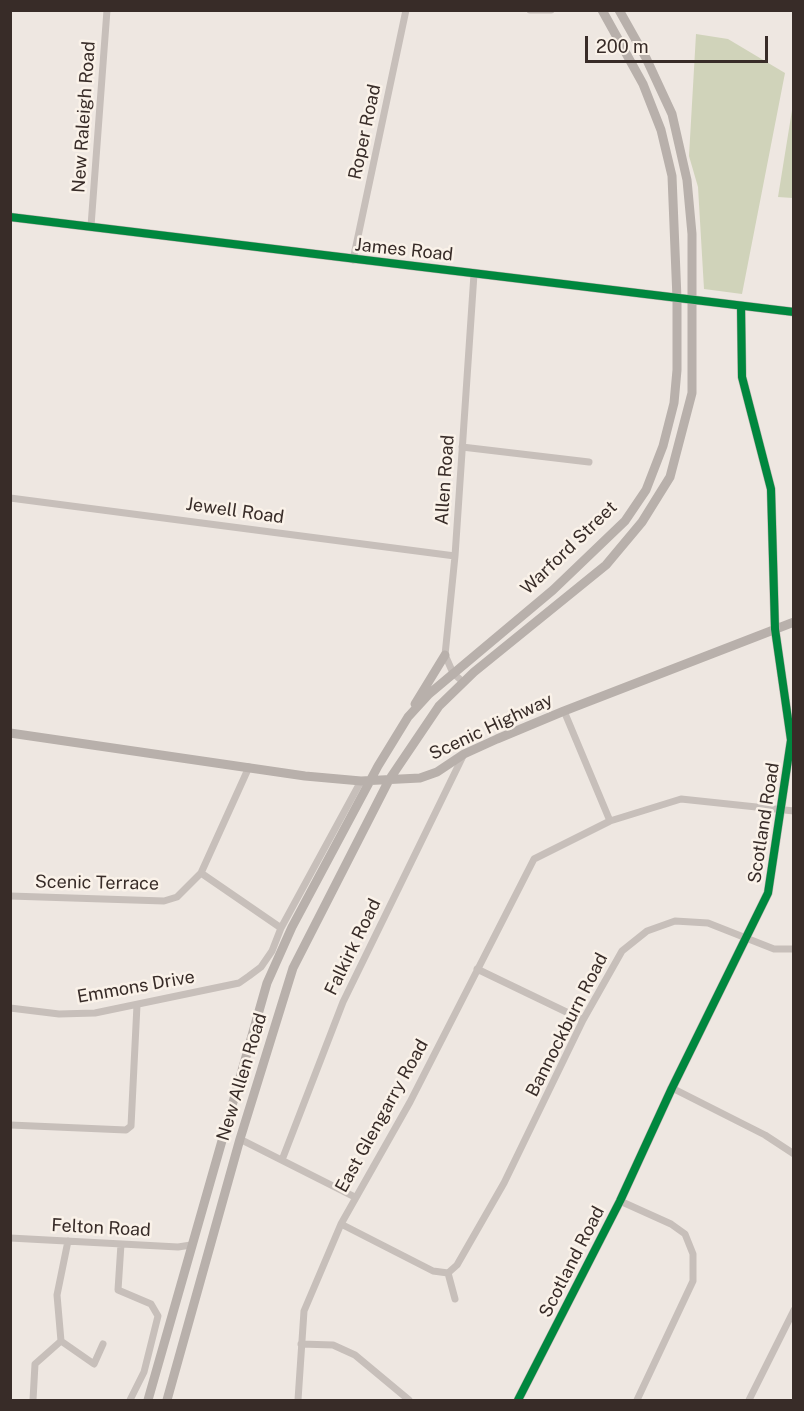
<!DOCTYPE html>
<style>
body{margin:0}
#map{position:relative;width:804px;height:1411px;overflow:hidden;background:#eee7e1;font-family:"Public Sans",sans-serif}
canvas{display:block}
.frame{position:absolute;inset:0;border:12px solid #382c28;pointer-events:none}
.scale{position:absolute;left:585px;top:36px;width:183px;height:27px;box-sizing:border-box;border:3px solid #382c28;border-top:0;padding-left:8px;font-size:18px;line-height:21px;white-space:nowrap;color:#382c28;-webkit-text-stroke:4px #faf2e9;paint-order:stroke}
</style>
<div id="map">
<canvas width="804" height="1411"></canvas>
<div class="frame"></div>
<div class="scale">200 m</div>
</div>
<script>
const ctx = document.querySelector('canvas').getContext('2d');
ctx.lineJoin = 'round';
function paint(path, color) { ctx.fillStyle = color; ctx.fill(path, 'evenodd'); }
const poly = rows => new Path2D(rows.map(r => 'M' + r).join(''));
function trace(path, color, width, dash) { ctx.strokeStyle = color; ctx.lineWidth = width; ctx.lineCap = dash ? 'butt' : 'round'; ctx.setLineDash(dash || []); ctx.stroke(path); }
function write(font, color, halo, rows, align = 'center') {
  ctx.font = font + ' "Public Sans",sans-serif'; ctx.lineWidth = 5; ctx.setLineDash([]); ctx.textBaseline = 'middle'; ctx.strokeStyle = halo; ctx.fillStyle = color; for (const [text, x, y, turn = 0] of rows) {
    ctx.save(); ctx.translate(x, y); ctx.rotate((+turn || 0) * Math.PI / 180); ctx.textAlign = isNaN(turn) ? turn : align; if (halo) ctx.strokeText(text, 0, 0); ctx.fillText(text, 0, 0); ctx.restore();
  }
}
paint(poly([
 [696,34,728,39,785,73,742,294,704,289,698,187,689,156],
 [793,104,793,198,778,197]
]), '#d0d3ba');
trace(poly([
 [530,10,551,10],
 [91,226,107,10],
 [353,260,406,10],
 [462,447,589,462],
 [10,498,455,556],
 [463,682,453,673,445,655,455,556,474,274],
 [564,711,610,821],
 [201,873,281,928],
 [10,896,164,901,177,897,201,873,249,767],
 [477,969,583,1020],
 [10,1008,59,1014,95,1013,239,983,249,976,261,967,272,951,281,928,361,781],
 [672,1088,765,1135,794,1154],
 [10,1125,126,1130,131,1126,137,1005],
 [240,1139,355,1197],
 [282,1160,343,1002,464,754],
 [620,1201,671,1224,685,1234,693,1254,693,1281,637,1400],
 [341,1224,433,1271,448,1273,455,1299],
 [10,1238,178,1247,191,1245],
 [121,1244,118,1290,151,1304,158,1316,144,1372,130,1400],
 [448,1273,457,1265,504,1183,583,1020,622,951,647,931,675,921,708,923,774,949,794,949],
 [61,1341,57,1295,68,1241],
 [61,1341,94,1364,103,1344],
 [301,1344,333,1345,355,1355,409,1400],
 [33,1400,35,1364,61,1341],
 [298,1400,304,1311,341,1224,410,1102,534,859,610,821,681,799,794,811],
 [749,1400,794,1310]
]), '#c7bfba', 7);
trace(poly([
 [10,217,794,312],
 [415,704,445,655],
 [10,733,305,776,361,781,420,778,437,772,464,754,497,739,564,711,794,622],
 [148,1400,267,983,292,927,378,766,408,717,429,694,553,590,625,521,646,490,663,446,674,403,677,370,677,299,672,176,661,130,643,84,602,10],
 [167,1400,240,1139,293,968,389,780,439,706,474,672,606,565,642,522,670,477,692,393,692,234,687,180,672,114,646,58,619,10],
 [518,1400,620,1201,672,1088,768,893,791,740,775,629,771,489,742,377,741,306]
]), '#b8b0ab', 9);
trace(poly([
 [10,217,794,312],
 [518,1400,620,1201,672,1088,768,893,791,740,775,629,771,489,742,377,741,306]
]), '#00873e', 8);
write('18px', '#382c28', '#faf2e9', [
 ["New Raleigh Road",84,117,-86],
 ["Roper Road",365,132,-78],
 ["James Road",404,250,6],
 ["Allen Road",445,480,-86],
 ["Jewell Road",235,511,8],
 ["Warford Street",569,548,-44],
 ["Scenic Highway",491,727,-25],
 ["Scotland Road",764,823,-81],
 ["Scenic Terrace",97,883,1],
 ["Falkirk Road",353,947,-64],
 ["Emmons Drive",136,987,-10],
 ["Bannockburn Road",567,1025,-63],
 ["New Allen Road",242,1077,-73],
 ["East Glengarry Road",382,1116,-61],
 ["Felton Road",101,1228,3],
 ["Scotland Road",572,1262,-63]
]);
</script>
